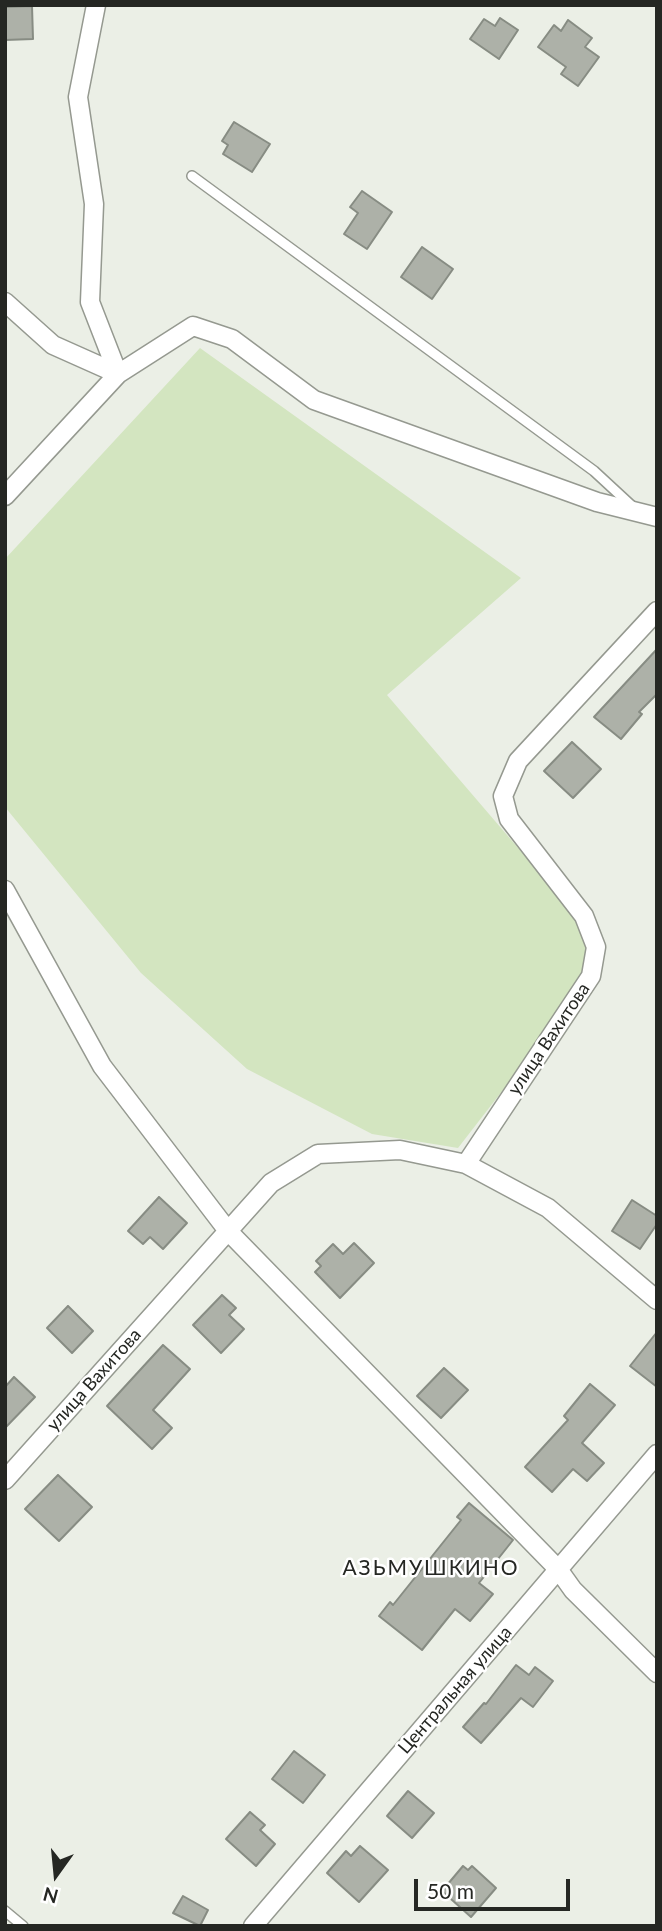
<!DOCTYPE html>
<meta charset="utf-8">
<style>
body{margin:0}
#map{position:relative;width:662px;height:1931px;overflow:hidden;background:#ebefe6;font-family:Lato,sans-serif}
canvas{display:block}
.frame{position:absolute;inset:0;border:7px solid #252723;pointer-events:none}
.north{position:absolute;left:21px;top:1840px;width:70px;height:70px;-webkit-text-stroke:5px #fff;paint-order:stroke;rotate:195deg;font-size:19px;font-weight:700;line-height:28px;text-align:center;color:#252723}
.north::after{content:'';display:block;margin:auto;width:24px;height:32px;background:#252723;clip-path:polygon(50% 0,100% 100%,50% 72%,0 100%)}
.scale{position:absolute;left:414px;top:1879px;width:156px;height:32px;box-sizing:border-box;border:4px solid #252723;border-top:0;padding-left:9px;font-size:21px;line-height:24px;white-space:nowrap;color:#252723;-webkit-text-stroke:5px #fff;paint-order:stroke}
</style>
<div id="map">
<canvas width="662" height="1931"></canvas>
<div class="frame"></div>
<div class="north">N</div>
<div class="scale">50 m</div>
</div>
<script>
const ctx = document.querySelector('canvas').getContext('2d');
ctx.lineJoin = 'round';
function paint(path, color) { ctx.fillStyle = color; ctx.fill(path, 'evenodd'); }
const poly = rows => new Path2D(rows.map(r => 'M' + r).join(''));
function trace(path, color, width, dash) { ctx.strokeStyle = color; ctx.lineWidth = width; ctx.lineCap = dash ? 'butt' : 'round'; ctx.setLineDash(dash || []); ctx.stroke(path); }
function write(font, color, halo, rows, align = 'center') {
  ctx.font = font + ' Lato,sans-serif'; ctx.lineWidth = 5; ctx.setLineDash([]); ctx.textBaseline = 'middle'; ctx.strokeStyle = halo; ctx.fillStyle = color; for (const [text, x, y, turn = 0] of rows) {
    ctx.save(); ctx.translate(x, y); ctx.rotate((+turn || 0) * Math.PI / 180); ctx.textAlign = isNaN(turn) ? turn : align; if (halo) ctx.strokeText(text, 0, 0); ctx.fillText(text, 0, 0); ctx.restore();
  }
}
paint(poly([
 [200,348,521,578,387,695,573,912,584,929,587,947,583,973,527,1059,458,1148,372,1134,247,1069,141,973,5,807,5,559]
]), '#d3e5c0');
const building = poly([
 [32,6,33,39,5,40,5,7,32,6],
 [500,18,518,30,499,59,470,39,484,19,495,26,500,18],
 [568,20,592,38,585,47,599,57,578,86,561,74,566,67,538,47,554,25,561,31,568,20],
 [234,122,270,144,252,172,223,154,228,145,222,141,234,122],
 [362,191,392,212,367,249,344,234,358,213,350,207,362,191],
 [422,247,453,269,432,299,401,277,422,247],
 [657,649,657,694,639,712,642,714,621,739,594,717,657,649],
 [572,742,601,769,573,798,544,771,572,742],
 [159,1197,187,1223,163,1249,150,1237,143,1244,128,1231,159,1197],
 [632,1200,657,1216,657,1224,640,1249,612,1231,632,1200],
 [354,1243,374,1263,340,1298,315,1272,321,1266,316,1261,333,1244,343,1254,354,1243],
 [222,1295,236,1308,229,1315,244,1329,221,1353,193,1325,222,1295],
 [68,1306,93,1331,72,1353,47,1328,68,1306],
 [657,1332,657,1387,630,1366,657,1332],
 [163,1345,190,1369,153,1410,172,1428,152,1449,107,1406,163,1345],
 [444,1368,468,1390,441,1418,417,1396,444,1368],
 [14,1377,35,1397,5,1428,5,1387,14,1377],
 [590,1384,615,1405,582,1443,604,1463,587,1481,573,1469,552,1492,525,1467,568,1420,564,1416,590,1384],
 [58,1475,92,1507,59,1541,25,1509,58,1475],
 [469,1503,513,1540,479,1583,493,1594,470,1621,455,1609,422,1650,379,1616,390,1602,393,1605,461,1520,457,1517,469,1503],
 [516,1665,529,1675,535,1667,553,1681,533,1707,521,1698,481,1743,463,1727,484,1703,486,1704,516,1665],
 [294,1751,325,1775,303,1803,272,1779,294,1751],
 [408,1791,434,1813,412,1838,387,1816,408,1791],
 [250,1812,265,1825,260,1830,275,1844,256,1866,226,1839,250,1812],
 [360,1846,388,1870,359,1902,327,1873,346,1851,351,1856,360,1846],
 [463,1866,468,1870,472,1866,496,1888,471,1917,442,1891,463,1866],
 [183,1896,208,1910,200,1926,173,1913,183,1896]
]);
paint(building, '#adb1a8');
trace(building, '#878c83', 2);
const service = poly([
 [192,176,594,471,634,508],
 [5,1911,23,1926]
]);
const minor = poly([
 [5,302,53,345,118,374,193,326,232,339,314,400,597,502,657,517],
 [5,496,118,374,90,302,94,204,78,97,96,5],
 [5,890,102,1066,228,1231,558,1569,573,1590,657,1673],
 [466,1164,591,976,596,947,584,916,509,819,503,796,518,761,657,611],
 [5,1480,271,1183,318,1154,400,1150,466,1164,548,1208,657,1300],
 [253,1926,657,1454]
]);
trace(service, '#959990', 12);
trace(minor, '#959990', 21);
trace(service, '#fff', 9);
trace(minor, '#fff', 18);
write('18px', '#252723', '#fff', [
 ["улица Вахитова",549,1039,-56],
 ["улица Вахитова",94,1380,-48],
 ["Центральная улица",455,1690,-49]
]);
ctx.letterSpacing = '2px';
write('21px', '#252723', '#fff', [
 ["АЗЬМУШКИНО",431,1568]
]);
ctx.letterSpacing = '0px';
</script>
